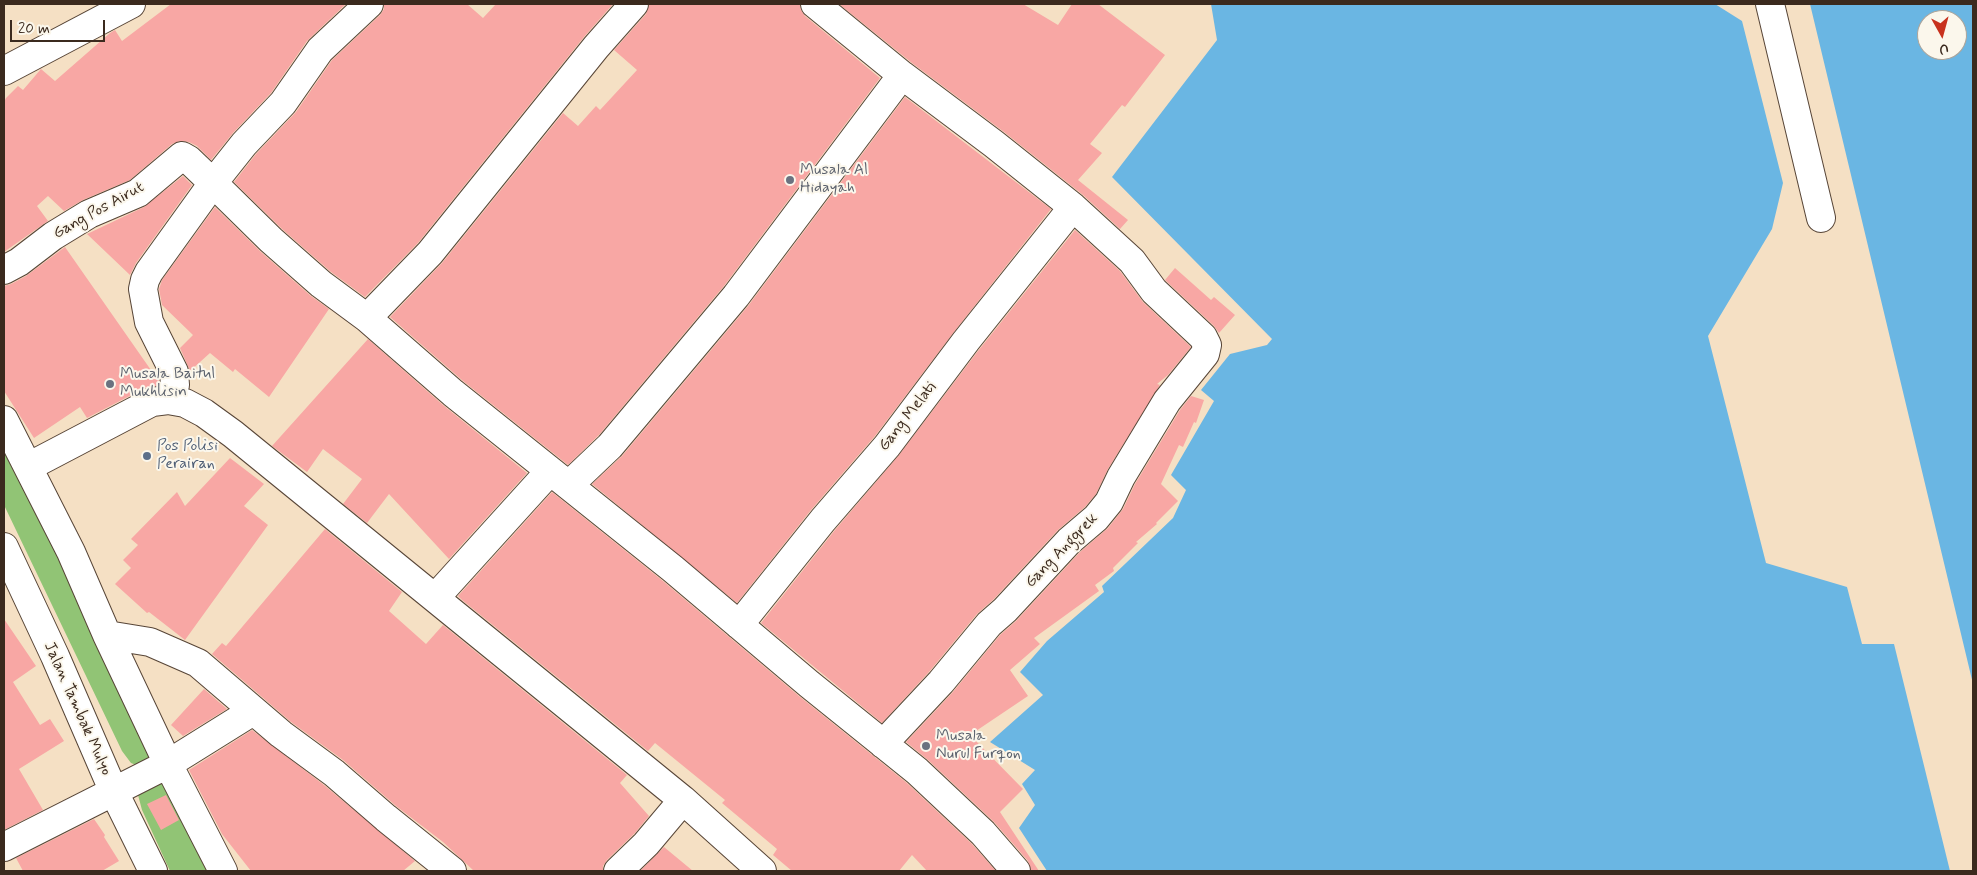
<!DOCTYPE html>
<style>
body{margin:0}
#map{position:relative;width:1977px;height:875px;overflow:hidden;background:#f5e0c4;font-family:Mynerve,sans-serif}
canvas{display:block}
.frame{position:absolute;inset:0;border:5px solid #3b2a1e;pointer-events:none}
.north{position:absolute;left:1917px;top:10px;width:50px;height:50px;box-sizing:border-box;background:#fbf7ec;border:1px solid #aea59a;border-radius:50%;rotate:173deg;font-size:14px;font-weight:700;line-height:20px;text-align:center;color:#3b2a1e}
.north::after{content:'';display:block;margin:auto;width:18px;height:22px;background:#c8321e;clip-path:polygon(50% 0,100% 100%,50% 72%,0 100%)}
.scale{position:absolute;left:10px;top:20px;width:95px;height:22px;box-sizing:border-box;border:2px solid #3b2a1e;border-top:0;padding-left:6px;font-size:15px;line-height:18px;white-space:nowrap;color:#3b2a1e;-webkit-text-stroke:4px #fbf7ec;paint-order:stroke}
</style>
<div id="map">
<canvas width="1977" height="875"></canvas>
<div class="frame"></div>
<div class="north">U</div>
<div class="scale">20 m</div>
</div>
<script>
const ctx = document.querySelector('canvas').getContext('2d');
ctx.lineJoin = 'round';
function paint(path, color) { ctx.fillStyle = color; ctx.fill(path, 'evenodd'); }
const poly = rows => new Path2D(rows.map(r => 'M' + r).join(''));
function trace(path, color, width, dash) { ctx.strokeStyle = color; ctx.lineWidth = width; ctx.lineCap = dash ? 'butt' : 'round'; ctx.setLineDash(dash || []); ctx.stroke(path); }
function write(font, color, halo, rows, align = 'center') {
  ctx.font = font + ' Mynerve,sans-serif'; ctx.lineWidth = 4; ctx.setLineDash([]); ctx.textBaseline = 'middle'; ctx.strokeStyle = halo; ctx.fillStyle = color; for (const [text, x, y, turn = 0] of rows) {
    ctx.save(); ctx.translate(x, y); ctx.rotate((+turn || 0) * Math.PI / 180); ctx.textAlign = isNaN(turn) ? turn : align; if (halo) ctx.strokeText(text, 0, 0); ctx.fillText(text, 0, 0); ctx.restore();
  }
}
paint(poly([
 [12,454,156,753,141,767,131,763,122,751,4,505,4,455],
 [161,774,215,871,170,871,142,810,138,795,146,782]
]), '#91c475');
paint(poly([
 [1211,4,1715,4,1742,21,1783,183,1772,229,1708,336,1766,563,1847,587,1862,644,1894,644,1950,871,1047,871,1019,828,1035,805,1022,784,1035,770,990,742,1043,695,1020,672,1047,641,1104,592,1102,586,1173,518,1186,490,1171,475,1214,401,1201,390,1230,354,1267,345,1272,339,1112,177,1217,40],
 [1810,4,1973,4,1973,684],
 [1927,20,1957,20,1957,50,1927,50]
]), '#6ab6e3');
paint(poly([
 [171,4,346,4,307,41,271,93,233,133,211,160,197,146,189,142,180,141,172,144,130,180,83,200,64,211,48,196,37,206,48,221,4,252,4,102,6,98,18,86,23,90,41,69,55,81,110,33,115,30,122,41],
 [384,4,467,4,483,18,496,4,613,4,584,37,418,243,365,297,331,272,282,229,234,182,256,154,296,112,332,60,380,15,384,9],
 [649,4,800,4,801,10,805,16,880,78,724,286,599,435,568,465,463,381,390,317,442,263,563,113,578,126,596,106,600,110,637,70,614,50,646,14],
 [839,4,1023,4,1058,25,1072,4,1098,4,1165,55,1125,107,1122,105,1090,144,1102,153,1078,180,1128,220,1120,229,1083,195,1004,132,912,63],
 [905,97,1051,209,954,332,875,436,811,510,737,603,592,484,622,456,748,306],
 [183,176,192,185,136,263,130,275,87,234,144,207],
 [215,207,261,252,311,296,329,309,269,397,235,369,233,372,210,353,190,371,180,348,193,335,162,305,159,289,162,280],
 [1075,230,1120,271,1143,302,1191,347,1168,375,1157,384,1160,385,1108,469,1096,494,1085,507,1058,530,994,599,977,614,929,672,882,723,761,623,835,530,899,455,978,351],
 [65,247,153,373,156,370,159,382,157,386,145,388,87,418,80,407,34,438,4,391,4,286,11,284,26,276],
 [1175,268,1211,300,1214,297,1235,315,1219,333,1214,326,1165,280],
 [368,339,443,405,527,473,449,559,389,494,367,523,343,504,362,479,323,449,307,472,272,446],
 [1191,396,1204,400,1196,423,1194,422,1183,447,1179,445,1161,484,1178,501,1156,523,1157,524,1136,542,1138,543,1113,568,1114,571,1095,585,1099,591,1034,638,1040,644,1010,670,1028,696,970,735,1023,789,1000,812,1039,871,1031,871,1028,861,994,822,928,760,906,742,952,693,1000,635,1016,621,1080,552,1108,528,1123,509,1135,484,1180,410],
 [230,458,264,484,244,506,268,525,185,640,149,612,147,613,115,584,131,568,123,560,138,545,131,539,177,492,185,506],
 [552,492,663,581,799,696,907,783,972,844,996,871,927,871,912,855,899,871,792,871,773,855,777,849,722,803,725,800,655,743,648,751,462,600,458,596],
 [325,529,402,592,389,611,426,644,443,625,627,775,620,783,649,816,635,833,607,860,603,866,603,871,474,871,443,842,396,806,343,760,291,722,212,654,222,643,226,646],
 [4,619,36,666,13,682,40,725,50,719,64,741,19,769,43,810,4,830],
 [204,689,227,709,183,736,171,725],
 [252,730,324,785,415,861,403,871,251,871,222,834,189,770],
 [166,795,179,820,161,830,147,804],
 [94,819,105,835,104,837,119,861,102,871,23,871,16,858],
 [664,847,693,871,640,871]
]), '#f8a7a4');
const minor = poly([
 [369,4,320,50,283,103,244,144,213,183,271,240,321,284,367,318,453,393,673,569,809,684,917,771,983,833,1016,871],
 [815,4,902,75,994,144,1073,207,1132,261,1154,291,1203,337,1207,345,1205,354,1167,401,1121,477,1109,502,1096,518,1069,541,1005,610,989,624,941,682,883,744],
 [1770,4,1821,218],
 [4,71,131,4],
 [4,270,19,262,53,236,89,214,138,193,182,156,189,160,213,183,149,272,145,280,143,289,149,322,174,372,175,385,168,400],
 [367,318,430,253,596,47,634,4],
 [4,420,71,552,107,635,168,764,223,871],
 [28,467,152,402,168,400,185,403,204,413,233,434,683,800,762,871],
 [569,485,610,446,736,296,902,75],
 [4,547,55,656,113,790,153,871],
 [435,598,550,471],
 [739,625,823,520,887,446,966,341,1073,207],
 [107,635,150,642,198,663,281,734,334,773,386,818,452,871],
 [4,847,168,764,253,711],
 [618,871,646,844,683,800]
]);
trace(minor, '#574537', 30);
trace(minor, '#fff', 28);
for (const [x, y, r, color] of [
 [790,180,5,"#6b7280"],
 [110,384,5,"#6b7280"],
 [147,456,5,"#5c6f8a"],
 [926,746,5,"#6b7280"]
]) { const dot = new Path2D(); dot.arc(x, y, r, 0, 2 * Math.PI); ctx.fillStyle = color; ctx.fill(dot); trace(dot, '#fbf7ec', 2); }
write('16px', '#5b616d', '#fbf7ec', [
 ["Musala Al",800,171],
 ["Hidayah",800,189],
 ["Musala Baitul",120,375],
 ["Mukhlisin",120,393],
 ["Musala",936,737],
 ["Nurul Furqon",936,755]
], 'left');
write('16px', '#3b2a1e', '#fbf7ec', [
 ["Gang Pos Airut",99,211,-29],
 ["Gang Melati",908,417,-52],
 ["Gang Anggrek",1062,551,-46],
 ["Jalan Tambak Mulyo",77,709,66]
]);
write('16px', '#4e5e75', '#fbf7ec', [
 ["Pos Polisi",157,447],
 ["Perairan",157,465]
], 'left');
</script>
